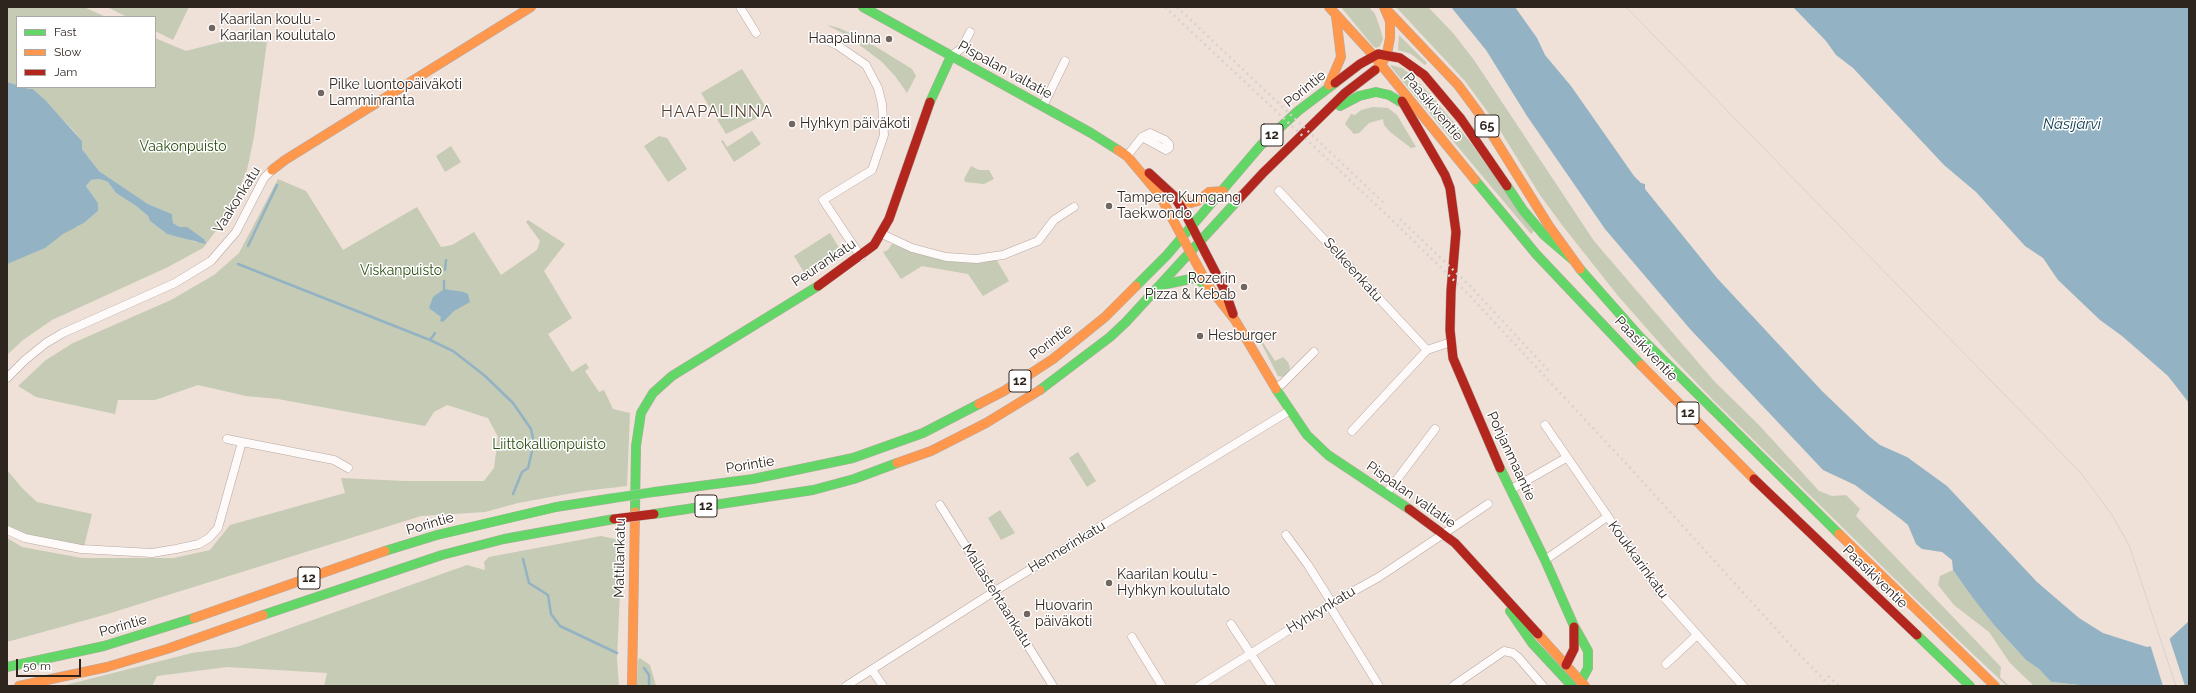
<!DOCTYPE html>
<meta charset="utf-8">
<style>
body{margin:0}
#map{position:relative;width:2196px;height:693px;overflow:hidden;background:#efe0d8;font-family:Raleway,sans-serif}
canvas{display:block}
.frame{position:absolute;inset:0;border:8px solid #2f251f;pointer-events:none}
.legend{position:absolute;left:16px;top:16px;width:140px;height:72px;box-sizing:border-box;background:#fff;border:1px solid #aca8a5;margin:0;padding:5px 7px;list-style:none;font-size:12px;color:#2f251f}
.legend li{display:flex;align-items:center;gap:8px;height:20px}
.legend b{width:20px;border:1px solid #aca8a5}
.scale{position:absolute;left:16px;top:659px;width:65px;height:18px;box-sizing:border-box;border:2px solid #2f251f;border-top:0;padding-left:5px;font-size:12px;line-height:14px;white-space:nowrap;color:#2f251f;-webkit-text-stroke:3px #fff;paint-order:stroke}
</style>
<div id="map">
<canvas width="2196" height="693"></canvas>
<div class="frame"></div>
<ul class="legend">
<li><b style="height:5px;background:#63d668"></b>Fast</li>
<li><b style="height:5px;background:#ff974d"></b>Slow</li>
<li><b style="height:5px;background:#b3261e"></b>Jam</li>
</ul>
<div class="scale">50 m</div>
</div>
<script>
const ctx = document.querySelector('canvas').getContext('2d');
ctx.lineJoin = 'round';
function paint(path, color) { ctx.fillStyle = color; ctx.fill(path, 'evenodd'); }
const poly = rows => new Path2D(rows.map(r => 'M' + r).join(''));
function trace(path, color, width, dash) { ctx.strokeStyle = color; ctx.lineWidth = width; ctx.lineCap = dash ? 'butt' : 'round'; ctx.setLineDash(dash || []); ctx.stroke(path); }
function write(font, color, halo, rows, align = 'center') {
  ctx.font = font + ' Raleway,sans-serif'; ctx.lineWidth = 3; ctx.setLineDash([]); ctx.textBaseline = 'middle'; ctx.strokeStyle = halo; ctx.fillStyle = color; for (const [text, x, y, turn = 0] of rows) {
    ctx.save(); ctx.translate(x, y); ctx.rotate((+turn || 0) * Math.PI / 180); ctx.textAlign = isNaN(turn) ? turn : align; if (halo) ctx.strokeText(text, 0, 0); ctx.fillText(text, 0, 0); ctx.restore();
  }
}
paint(poly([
 [7,7,84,7,106,17,17,17,17,85,7,82],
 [107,7,189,7,173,40,155,31,155,17,127,17],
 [1341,7,1369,7,1375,14,1380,28,1383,39,1380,46,1376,48,1373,46],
 [1396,7,1428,7,1453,33,1474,60,1594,241,1714,381,1759,425,1819,491,1832,496,1846,495,1860,509,1856,516,2001,667,2000,677,2009,686,2007,686,1958,640,1893,577,1713,400,1671,356,1619,297,1562,225,1540,195,1493,119,1465,81],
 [827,25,839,28,865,40,912,69,916,76,907,93,895,76,882,62,848,36],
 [1399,35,1427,63,1425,65,1411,54,1398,50],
 [155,38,186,51,221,42,244,40,267,42,254,137,247,170,232,207,225,219,203,248,168,267,52,320,23,340,7,355,7,227,77,227,84,223,98,211,98,203,86,186,90,180,99,179,108,182,116,193,136,206,148,216,150,221,167,234,184,237,195,242,204,239,187,228,180,227,173,223,172,214,148,204,99,171,82,149,82,141,73,130,33,89,23,87,155,87],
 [1391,65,1402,68,1411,75,1429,93,1471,143,1534,231,1531,234,1391,67],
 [742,69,769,112,726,134,701,93],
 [1373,107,1388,108,1397,115,1416,147,1411,148,1389,131,1384,125,1383,119,1369,123,1359,133,1354,134,1345,124,1351,114,1355,115,1361,110],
 [752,131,761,144,734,162,721,141,723,140,727,147],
 [659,136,667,138,687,169,668,182,644,146],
 [451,146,461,162,445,172,436,156],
 [971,166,979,170,989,170,994,179,984,184,965,182,964,179],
 [278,179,306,191,343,250,417,207,441,247,452,245,474,232,501,275,537,250,540,241,526,222,528,220,565,244,544,271,572,318,548,334,572,372,586,363,589,368,585,371,599,392,604,390,613,409,630,413,627,486,584,491,518,503,485,512,421,516,104,615,7,642,7,538,22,547,82,558,174,558,210,550,230,525,345,493,341,478,404,481,484,481,494,468,498,437,488,418,447,405,434,412,425,426,278,399,246,396,198,385,155,400,118,400,115,414,36,397,18,386,46,360,73,343,171,300,214,275,239,253],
 [830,233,841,251,805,274,794,256],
 [892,244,933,258,959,262,996,259,1009,281,983,296,968,274,922,266,901,279,883,252,888,250],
 [1253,327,1275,361,1283,357,1288,362,1290,368,1287,375,1283,377,1278,376],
 [1078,452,1096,481,1087,487,1069,458],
 [7,470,22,488,37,502,92,514,84,547,22,534,7,525],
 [1000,510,1015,533,1001,540,988,518],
 [601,536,620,540,622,548,617,658,619,686,324,686,327,673,227,667,157,676,152,686,62,686,192,653,237,647,467,565,485,570,484,562,489,557],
 [1953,570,1994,625,2026,660,2039,669,2051,682,2090,686,2034,686,2010,663,1989,632,1954,605,1938,585,1940,576],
 [640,658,650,665,656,686,637,686,638,660]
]), '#c5cbb4');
paint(poly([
 [1451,7,1515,7,1537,38,1545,55,1571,86,1634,176,1641,183,1645,184,1645,189,1717,278,1822,391,1870,437,1880,445,1907,457,1947,486,2037,582,2079,618,2103,633,2147,647,2165,643,2189,621,2189,686,2090,686,2051,682,2039,669,2026,660,1994,625,1973,598,1953,570,1952,560,1942,552,1922,549,1916,544,1908,525,1902,520,1855,485,1823,470,1690,329,1605,229,1527,116,1486,50],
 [1793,7,2189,7,2189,403,2168,376,2122,336,2100,320,2058,280,2043,258,2025,246,1976,192,1944,165,1853,68,1836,55,1826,41],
 [7,82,17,85,17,87,33,89,46,101,82,141,82,149,99,171,148,204,172,214,173,223,180,227,187,227,204,239,206,244,167,234,150,221,148,216,136,206,116,193,108,182,99,179,91,180,86,186,98,203,98,211,84,223,63,234,45,248,7,264],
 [444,289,464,292,468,294,470,302,454,311,443,322,440,321,441,317,429,308,433,297]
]), '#93b3c4');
paint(poly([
 [2169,637,2185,686,2163,686,2150,644,2164,641]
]), '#efe0d8');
trace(poly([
 [248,246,277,185],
 [238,264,430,340,453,351,484,375,513,403,531,429,534,443,528,468,522,472,513,494],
 [445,270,446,260],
 [444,289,444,281],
 [430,340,435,333],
 [523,559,529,583,548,595,551,614,560,626,617,653],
 [644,668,649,675,649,686]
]), '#93b3c4', 2.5);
const street = poly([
 [740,7,756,33],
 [821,38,837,45,866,65,878,88,882,104,884,135,872,170,823,200,861,257],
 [951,56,962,48,970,32],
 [1043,106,1065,61],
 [1127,156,1142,137,1150,133,1165,140,1169,144,1169,148,1166,150,1142,137],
 [1279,191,1427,350,1352,431],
 [882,234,912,248,946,257,977,259,989,257,1003,255,1038,241,1054,220,1074,207],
 [1427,350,1451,342],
 [7,378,25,360,46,343,63,333,175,283,211,261,236,232,264,178,272,170],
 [1275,388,1282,384,1314,352],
 [1545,425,1661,594,1743,686],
 [227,439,242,442],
 [1510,490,1566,458],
 [1386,494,1435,429],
 [940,505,1053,686],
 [7,530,25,538,81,549,152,553,176,549,199,544,209,538,218,528,242,442,334,460,348,468],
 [1286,535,1308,565,1332,603],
 [1545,560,1607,517],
 [1329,605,1379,686],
 [1231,624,1272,686],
 [1132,637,1162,686],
 [1666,664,1697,635],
 [872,670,883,686],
 [846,686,995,591,1289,411],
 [1199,686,1332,603,1379,577,1488,504],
 [1453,686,1504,651,1513,653,1518,657,1543,686]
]);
const fast = poly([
 [863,7,1091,133,1118,150],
 [930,102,951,56],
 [1340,106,1359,96,1376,92,1389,95,1409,107],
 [1475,180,1536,254,1641,365],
 [1507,186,1523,210,1544,235,1572,259],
 [1580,269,1640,337,1839,534],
 [1162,285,1195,278,1209,287],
 [1136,286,1167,255,1261,145,1298,111,1335,83],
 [1276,389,1307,435,1328,455,1409,509],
 [1040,390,1110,337,1126,322,1237,201],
 [1500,468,1545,560,1574,626,1588,651,1588,668,1581,681],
 [654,492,753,479,853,458,923,433,979,404],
 [635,512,636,446,641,413,653,393,672,376,818,286],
 [654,514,813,490,854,479,897,463],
 [385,551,437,535,556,507,614,498],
 [1510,611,1532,643,1572,686],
 [263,615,442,555,504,539,614,519],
 [1917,635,1970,686],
 [7,667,104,646,194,618]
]);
const slow = poly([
 [1329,7,1374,56,1475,180],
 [1387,10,1458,85,1478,112,1549,226,1580,269],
 [1375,70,1381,65,1387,54,1390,38,1390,21,1384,7],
 [1329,85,1341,57,1336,16],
 [1118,150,1127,156,1159,194,1209,287,1235,320,1276,389],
 [272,170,285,160,531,7],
 [1174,196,1191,203,1198,201,1209,192,1223,191],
 [1641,365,1754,479],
 [979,404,1004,391,1053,359,1105,317,1136,286],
 [897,463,931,451,986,423,1040,390],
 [1839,534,1995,686],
 [194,618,385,551],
 [1538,634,1585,686],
 [19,686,107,667,167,649,263,615],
 [632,686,635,512]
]);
const jam = poly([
 [1335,83,1360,64,1378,54,1400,58,1424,75,1461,119,1507,186],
 [1402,101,1445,175,1450,188,1456,232,1451,291],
 [1149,173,1174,196,1186,215,1225,291,1233,314],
 [1237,201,1263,173,1345,93,1375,70],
 [818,286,874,245,889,219,930,102],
 [1451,291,1450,330,1453,358,1500,468],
 [1754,479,1917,635],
 [1409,509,1455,543,1538,634],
 [1566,665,1574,649,1574,627]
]);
trace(street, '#b5a9a3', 9);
trace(fast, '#b5a9a3', 10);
trace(slow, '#b5a9a3', 10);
trace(jam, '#b5a9a3', 10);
trace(street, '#fdfaf9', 8);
trace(fast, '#63d668', 9);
trace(slow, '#ff974d', 9);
trace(jam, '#b3261e', 9);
trace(poly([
 [1626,7,2081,473,2112,515,2129,545,2176,686]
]), '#d7d2d0', 1);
trace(poly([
 [1165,7,1389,217,1470,296,1632,470,1796,651,1830,686],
 [1177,7,1386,205],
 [1400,219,1471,287,1549,371],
 [1828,676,1839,686]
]), '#d7d2d0', 2.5, [2, 4]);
const fastBridge = poly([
 [614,498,654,492]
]);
const jamBridge = poly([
 [614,519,654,514]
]);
trace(fastBridge, '#c8c0bc', 10, []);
trace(jamBridge, '#c8c0bc', 10, []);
trace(fastBridge, '#63d668', 9);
trace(jamBridge, '#b3261e', 9);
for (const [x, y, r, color] of [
 [212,28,4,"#726660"],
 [889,39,4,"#726660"],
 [321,93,4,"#726660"],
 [792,124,4,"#726660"],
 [1109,206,4,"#726660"],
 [1244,287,4,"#726660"],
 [1200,336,4,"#726660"],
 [1109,583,4,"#726660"],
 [1027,614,4,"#726660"]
]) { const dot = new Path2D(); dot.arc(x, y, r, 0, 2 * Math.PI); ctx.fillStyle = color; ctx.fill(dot); trace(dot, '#fff', 1.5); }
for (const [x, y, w] of [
 [1487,126,24],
 [1272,135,22],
 [1020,381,22],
 [1688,413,22],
 [706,506,22],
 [309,578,22]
]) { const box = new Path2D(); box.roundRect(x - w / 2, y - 11, w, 22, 3); ctx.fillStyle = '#fff'; ctx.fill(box); trace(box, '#2f251f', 1); }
write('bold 13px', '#2f251f', null, [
 ["65",1487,126],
 ["12",1272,135],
 ["12",1020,381],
 ["12",1688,413],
 ["12",706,506],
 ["12",309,578]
]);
write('14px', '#2f251f', '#fff', [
 ["Kaarilan koulu -",220,20],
 ["Kaarilan koulutalo",220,36],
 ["Haapalinna",881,39,"right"],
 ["Pilke luontopäiväkoti",329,85],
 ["Lamminranta",329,101],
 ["Hyhkyn päiväkoti",800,124],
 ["Tampere Kumgang",1117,198],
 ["Taekwondo",1117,214],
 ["Rozerin",1236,279,"right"],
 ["Pizza & Kebab",1236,295,"right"],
 ["Hesburger",1208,336],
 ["Kaarilan koulu -",1117,575],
 ["Hyhkyn koulutalo",1117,591],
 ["Huovarin",1035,606],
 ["päiväkoti",1035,622]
], 'left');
write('14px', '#2f251f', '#fff', [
 ["Pispalan valtatie",1005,70,29],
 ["Porintie",1305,89,-39],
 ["Paasikiventie",1433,107,50],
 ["Vaakonkatu",237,200,-58],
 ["Peurankatu",824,263,-34],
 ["Selkeenkatu",1353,270,48],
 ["Porintie",1051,342,-37],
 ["Paasikiventie",1646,349,46],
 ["Pohjanmaantie",1511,456,65],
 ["Porintie",750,465,-9],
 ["Pispalan valtatie",1411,495,35],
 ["Porintie",430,524,-16],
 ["Hennerinkatu",1067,547,-31],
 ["Mattilankatu",620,558,-89],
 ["Koukkarinkatu",1638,560,54],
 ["Paasikiventie",1875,577,44],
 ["Mallastehtaankatu",997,596,58],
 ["Hyhkynkatu",1321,610,-31],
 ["Porintie",123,626,-16]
]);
write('14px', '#2b4e11', '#fff', [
 ["Vaakonpuisto",183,147],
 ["Viskanpuisto",401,271],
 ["Liittokallionpuisto",549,445]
]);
write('italic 15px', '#0b384c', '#fff', [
 ["Näsijärvi",2072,124]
]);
ctx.letterSpacing = '1px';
write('16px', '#553f33', '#fff', [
 ["HAAPALINNA",717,112]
]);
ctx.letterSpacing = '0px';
</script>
